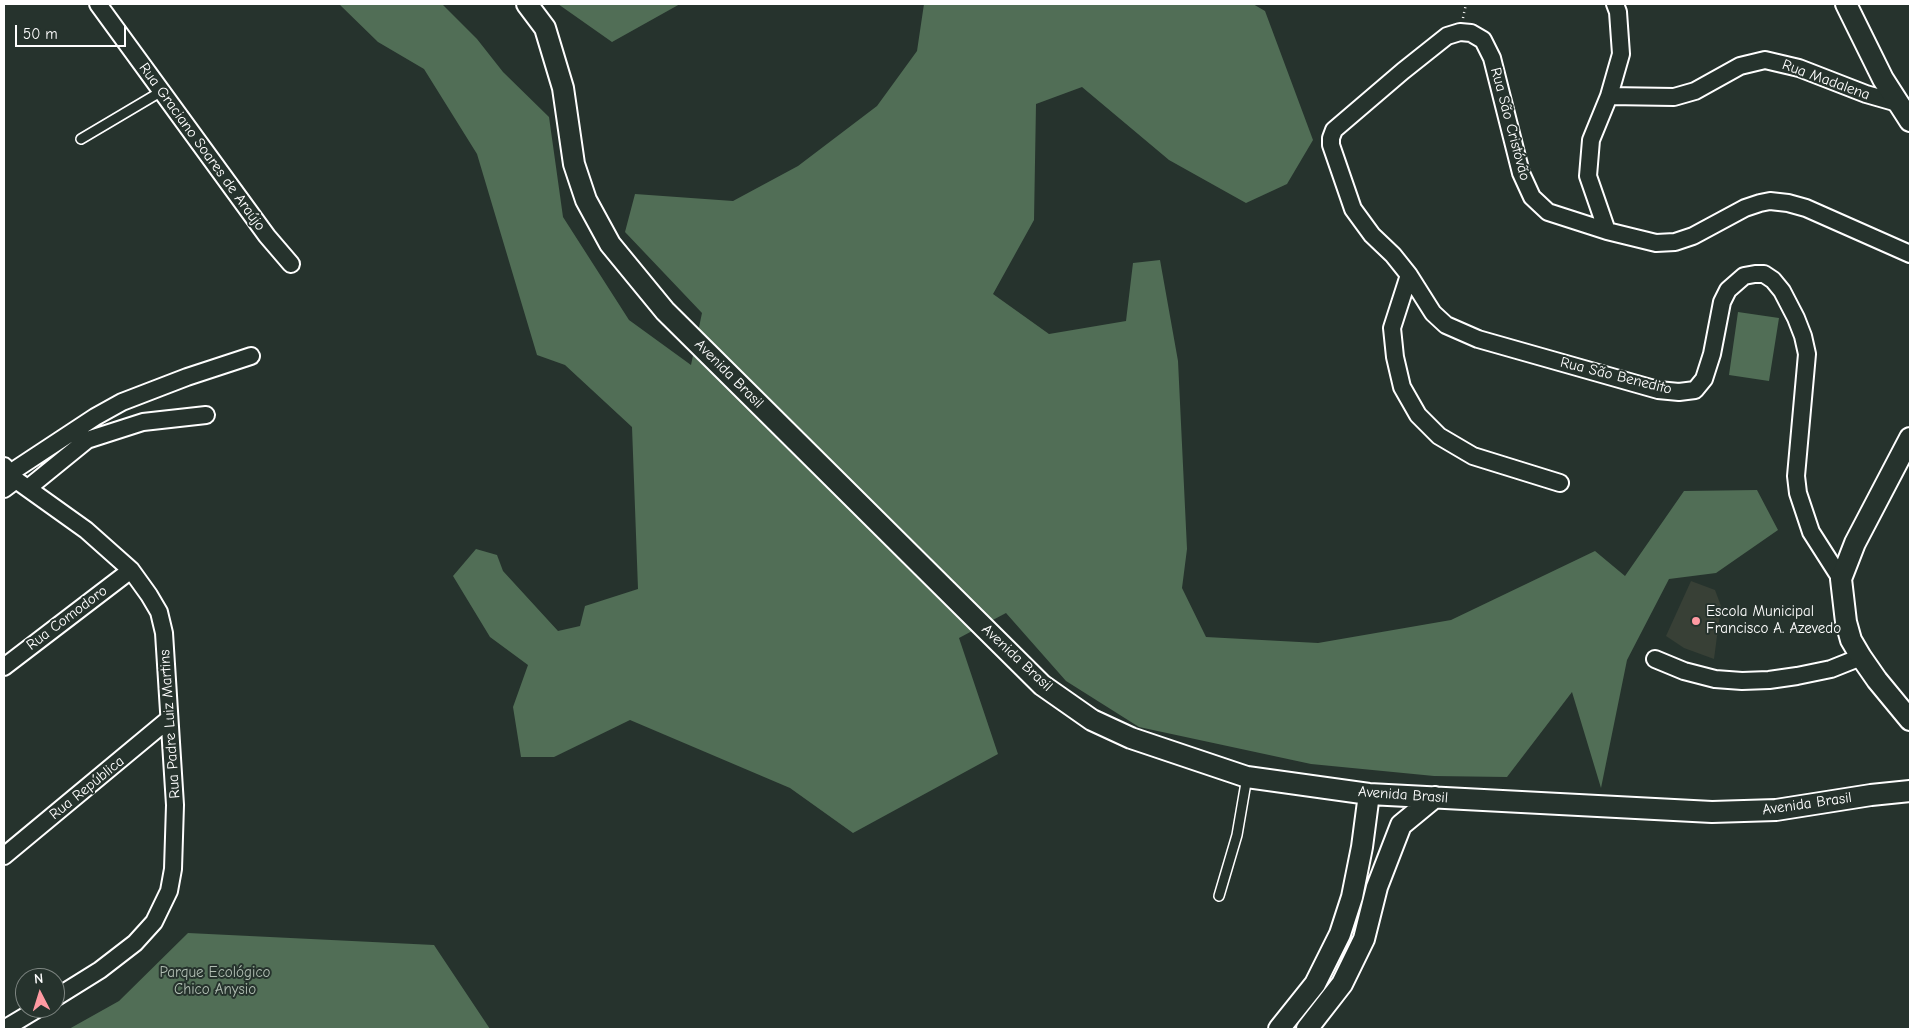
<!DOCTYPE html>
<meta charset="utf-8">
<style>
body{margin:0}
#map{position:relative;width:1914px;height:1033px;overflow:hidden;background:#26332d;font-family:"Comic Neue",sans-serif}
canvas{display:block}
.frame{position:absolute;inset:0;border:5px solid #fff;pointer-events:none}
.north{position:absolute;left:15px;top:968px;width:50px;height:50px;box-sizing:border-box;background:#26332d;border:1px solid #7d8581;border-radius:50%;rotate:355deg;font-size:14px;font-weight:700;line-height:20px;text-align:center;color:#fff}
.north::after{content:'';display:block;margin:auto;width:18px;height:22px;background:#ff9aa2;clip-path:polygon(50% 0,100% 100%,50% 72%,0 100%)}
.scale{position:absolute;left:15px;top:25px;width:111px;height:22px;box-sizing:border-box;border:2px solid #fff;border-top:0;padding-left:6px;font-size:15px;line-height:18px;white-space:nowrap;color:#fff;-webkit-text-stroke:4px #26332d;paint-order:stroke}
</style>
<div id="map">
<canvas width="1914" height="1033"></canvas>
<div class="frame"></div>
<div class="north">N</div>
<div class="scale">50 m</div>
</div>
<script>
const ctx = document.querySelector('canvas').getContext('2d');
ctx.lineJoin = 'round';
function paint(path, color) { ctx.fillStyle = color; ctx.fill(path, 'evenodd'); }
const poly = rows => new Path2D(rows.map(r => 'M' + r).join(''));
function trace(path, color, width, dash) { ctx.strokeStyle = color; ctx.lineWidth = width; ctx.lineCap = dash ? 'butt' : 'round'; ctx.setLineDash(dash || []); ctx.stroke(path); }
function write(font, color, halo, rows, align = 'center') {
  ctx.font = font + ' "Comic Neue",sans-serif'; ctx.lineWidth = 4; ctx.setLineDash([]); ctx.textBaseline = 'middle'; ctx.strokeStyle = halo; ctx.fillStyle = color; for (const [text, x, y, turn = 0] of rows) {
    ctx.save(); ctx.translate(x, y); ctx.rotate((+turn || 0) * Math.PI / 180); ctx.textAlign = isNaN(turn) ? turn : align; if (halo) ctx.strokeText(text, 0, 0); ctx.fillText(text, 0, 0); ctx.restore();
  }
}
paint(poly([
 [1691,581,1715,590,1721,606,1714,659,1684,648,1666,636]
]), '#384036');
paint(poly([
 [339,4,442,4,477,39,503,72,549,117,563,217,629,320,691,365,702,313,625,232,635,194,733,201,798,166,877,106,917,51,924,4,1253,4,1265,11,1313,140,1287,184,1246,203,1169,160,1082,87,1036,104,1034,220,993,294,1049,334,1126,321,1133,263,1160,260,1178,361,1187,549,1182,588,1206,637,1318,643,1451,620,1595,551,1625,576,1684,491,1757,490,1778,530,1716,573,1669,579,1627,660,1601,788,1572,692,1507,777,1434,776,1311,764,1139,727,1066,681,1006,613,959,638,998,754,853,833,790,788,630,720,554,757,521,757,513,707,528,665,490,637,453,576,476,549,497,555,503,571,558,631,580,626,585,606,638,589,632,427,565,365,537,355,477,154,424,69,378,42],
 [558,4,680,4,612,42],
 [1738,312,1779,318,1769,381,1729,375],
 [188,933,434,945,490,1029,69,1029,119,1001]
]), '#516e56');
const service = poly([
 [81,139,162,91],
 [1219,896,1237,835,1247,777]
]);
const minor = poly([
 [98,4,267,236,291,264],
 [1609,96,1674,97,1695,91,1740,66,1765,60,1799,68,1866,94,1901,104],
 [1607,231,1588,176,1591,140,1609,96,1621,54,1618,12,1615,4],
 [1409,275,1392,328,1395,357,1402,387,1418,415,1439,436,1473,456,1560,483],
 [4,466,16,480,86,530,131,570,149,595,159,612,164,633,175,805,173,869,169,891,154,922,135,943,100,970,55,998],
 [10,473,95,417,122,402,187,377,251,356],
 [28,488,87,440,143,422,206,415],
 [4,489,16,480],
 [1841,579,1811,532,1798,493,1796,476,1807,354,1803,336,1796,318,1782,291,1773,280,1764,274,1755,274,1744,276,1728,290,1722,302,1712,354,1704,379,1695,390,1679,392,1658,390,1478,339,1446,325,1433,313,1409,275,1393,255,1372,235,1353,209,1331,145,1331,138,1334,130,1403,71,1447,36,1460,32,1471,33,1483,40,1492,58,1521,173,1532,197,1548,212,1607,231,1656,243,1675,242,1693,236,1745,208,1760,203,1770,201,1788,203,1806,208,1910,254],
 [1655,659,1684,671,1715,679,1742,681,1769,680,1797,676,1831,669,1861,657],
 [4,667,131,570],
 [4,856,169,719],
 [4,1029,39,1008]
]);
const tertiary = poly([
 [527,4,545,28,563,88,574,164,586,200,610,244,665,311,1042,685,1092,720,1131,738,1247,777,1369,794,1712,812,1776,810,1871,795,1910,791],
 [1846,4,1883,79,1910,121],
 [1910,438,1855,543,1841,579,1846,622,1851,640,1861,657,1877,680,1910,720],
 [1279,1029,1315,984,1340,934,1352,897,1362,847,1369,794],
 [1307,1029,1342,984,1364,939,1377,887,1401,825,1435,797]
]);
trace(service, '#fff', 12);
trace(minor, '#fff', 20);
trace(tertiary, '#fff', 24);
trace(poly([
 [1463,18,1466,4]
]), '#fff', 2.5, [1, 4]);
trace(service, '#26332d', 9);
trace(minor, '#26332d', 16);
trace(tertiary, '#26332d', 20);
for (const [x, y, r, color] of [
 [1696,621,5,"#ff9aa2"]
]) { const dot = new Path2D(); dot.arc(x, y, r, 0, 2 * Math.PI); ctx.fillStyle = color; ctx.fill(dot); trace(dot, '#26332d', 2); }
write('15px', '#fff', '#26332d', [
 ["Rua Madalena",1826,80,20],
 ["Rua São Cristóvão",1510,124,75],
 ["Rua Graciano Soares de Araújo",202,147,54],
 ["Avenida Brasil",729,374,45],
 ["Rua São Benedito",1616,376,14],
 ["Rua Comodoro",67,618,-37],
 ["Avenida Brasil",1017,658,43],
 ["Rua Padre Luiz Martins",170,724,-94],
 ["Rua República",87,788,-39],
 ["Avenida Brasil",1403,795,4],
 ["Avenida Brasil",1807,804,-8]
]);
write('15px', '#fff', '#26332d', [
 ["Escola Municipal",1706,612],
 ["Francisco A. Azevedo",1706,629]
], 'left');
write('15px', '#b1beb3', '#26332d', [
 ["Parque Ecológico",215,973],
 ["Chico Anysio",215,990]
]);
</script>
